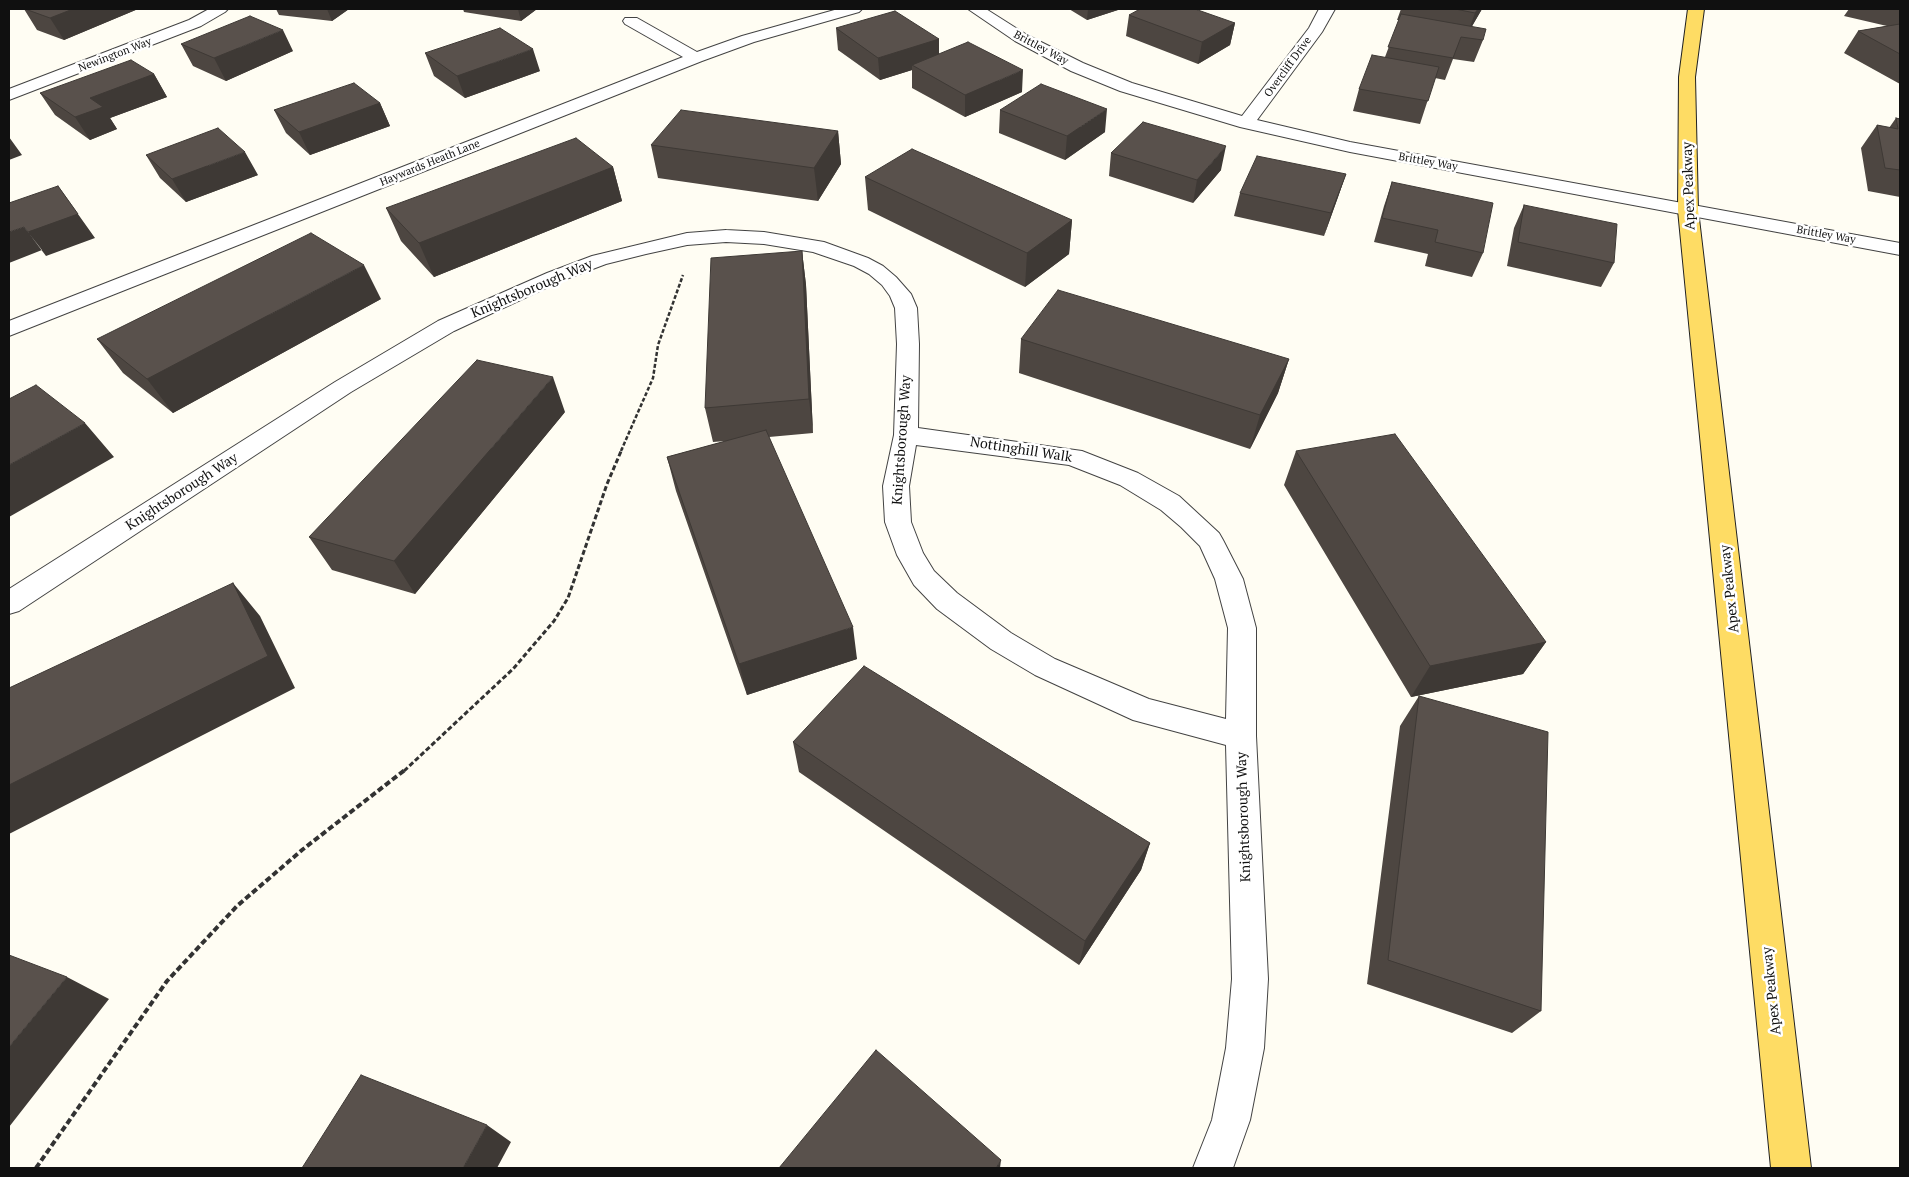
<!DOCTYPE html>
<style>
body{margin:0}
#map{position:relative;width:1909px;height:1177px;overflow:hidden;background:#fffdf3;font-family:"PT Serif",serif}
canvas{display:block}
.frame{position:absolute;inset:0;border:10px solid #101010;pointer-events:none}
</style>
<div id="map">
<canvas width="1909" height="1177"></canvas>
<div class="frame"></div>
</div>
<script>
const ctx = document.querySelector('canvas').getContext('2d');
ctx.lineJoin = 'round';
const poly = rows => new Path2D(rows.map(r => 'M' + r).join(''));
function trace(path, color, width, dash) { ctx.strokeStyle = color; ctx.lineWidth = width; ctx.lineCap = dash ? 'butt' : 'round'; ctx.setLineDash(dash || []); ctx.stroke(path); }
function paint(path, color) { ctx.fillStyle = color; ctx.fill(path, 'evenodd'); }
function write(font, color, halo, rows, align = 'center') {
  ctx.font = font + ' "PT Serif",serif'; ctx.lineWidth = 5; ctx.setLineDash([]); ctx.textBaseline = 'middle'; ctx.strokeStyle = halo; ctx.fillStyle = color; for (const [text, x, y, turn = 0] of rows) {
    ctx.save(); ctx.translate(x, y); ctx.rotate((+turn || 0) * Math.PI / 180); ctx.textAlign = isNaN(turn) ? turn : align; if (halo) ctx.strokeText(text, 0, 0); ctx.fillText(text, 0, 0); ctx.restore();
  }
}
const minor = poly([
 [209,9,228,9,225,12,201,26,9,100,9,89,189,20,209,9],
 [838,9,862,9,859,12,754,42,702,61,9,336,9,321,683,57,625,24,623,21,625,18,637,18,697,52,742,36,838,9],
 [968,9,986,9,1027,35,1083,63,1132,83,1242,116,1309,28,1319,9,1335,9,1322,32,1257,120,1350,142,1900,243,1900,255,1350,152,1240,127,1120,91,1071,71,1015,41,968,9],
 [726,230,764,232,824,242,868,258,883,266,896,277,911,294,917,308,919,344,918,428,1082,451,1138,473,1179,496,1219,533,1223,540,1243,579,1256,628,1256,736,1268,979,1264,1048,1250,1120,1233,1168,1193,1168,1212,1120,1226,1048,1232,979,1226,745,1133,720,1035,675,991,649,937,609,914,585,897,555,885,522,883,486,894,435,897,344,895,308,890,296,882,285,869,274,854,266,813,252,764,244,726,242,687,245,646,254,606,264,561,281,454,331,351,392,19,611,9,614,9,589,335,382,438,321,547,273,592,256,687,233,726,230],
 [916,445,1069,465,1120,485,1161,510,1181,527,1200,546,1215,579,1228,628,1226,719,1149,699,1055,659,1011,633,957,593,934,571,923,553,911,522,909,486,916,445]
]);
const major = poly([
 [1688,9,1704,9,1695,77,1698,210,1811,1168,1771,1168,1678,210,1679,77,1688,9]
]);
trace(minor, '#434343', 2);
trace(major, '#212121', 2);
trace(poly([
 [621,451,653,378,658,345,683,275]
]), '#323232', 2.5, [4, 2]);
trace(poly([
 [404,771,513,669,554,621,568,598,607,484,622,449]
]), '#323232', 3, [5, 2.5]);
trace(poly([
 [36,1168,167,981,237,906,302,850,406,769]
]), '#323232', 4, [6, 3]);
paint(minor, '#fff');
paint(major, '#fedc64');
paint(poly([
 [24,9,138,9,64,40,37,30],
 [276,9,349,9,332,21,279,15],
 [463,9,537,9,521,21,464,12],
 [1069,9,1121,9,1087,20],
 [1401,9,1482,9,1472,26,1483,40,1474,62,1453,59,1445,80,1435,78,1420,124,1353,111,1359,89,1385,57,1399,20,1397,20],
 [1849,9,1900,9,1900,84,1844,53,1858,31,1887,26,1844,16],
 [1129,15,1235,23,1230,45,1198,64,1126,36],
 [836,28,939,39,939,54,1022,92,965,117,912,88,912,70,880,80,838,50],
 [181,44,293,51,226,81,193,66],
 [425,53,540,71,465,98,434,76],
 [154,74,167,97,110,118,117,129,90,140,55,115,40,93],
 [380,103,390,126,310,155,286,133,274,110],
 [1000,110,1105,132,1065,160,999,133],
 [1896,118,1900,119,1900,197,1868,191,1861,148,1877,125,1889,128],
 [838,131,841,164,818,201,658,178,651,145],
 [1111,153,1221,170,1193,203,1109,176],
 [146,155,258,175,186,202,160,178],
 [613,167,622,201,434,277,401,241,386,208],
 [1346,174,1338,197,1324,236,1234,216,1240,193],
 [865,177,1072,220,1069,254,1025,287,868,210],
 [1392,182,1483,253,1472,277,1425,266,1428,254,1374,242,1384,206],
 [1524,205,1614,263,1601,287,1507,266,1514,228],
 [802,251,806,285,813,433,769,437,857,659,747,695,676,491,667,457,726,441,713,442,705,408],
 [381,299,173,413,123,373,97,339],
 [1021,339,1289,359,1278,393,1250,449,1019,373],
 [565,412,415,594,332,570,309,537],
 [1296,451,1546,642,1523,674,1411,697,1284,485],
 [1419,696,1541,1011,1512,1033,1367,984,1400,726],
 [793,742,1150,843,1141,870,1079,965,799,772]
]), '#4d4641');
paint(poly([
 [73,9,138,9,64,40,50,18],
 [327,9,349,9,332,21],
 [518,9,537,9,521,21],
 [1088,9,1121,9,1087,20],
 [1478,9,1482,9,1467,35,1475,13],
 [1235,23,1230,45,1198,64,1202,42],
 [283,30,293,51,226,81,214,58],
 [939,39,939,61,912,65,912,70,880,80,878,58],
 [533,49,540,71,465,98,457,76],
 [1023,70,1022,92,965,117,965,95],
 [154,74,167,97,110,118,117,129,90,140,75,117,90,98],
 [380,103,390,126,310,155,299,132],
 [1107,109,1105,132,1065,160,1067,136],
 [838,131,841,164,818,201,814,168],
 [9,137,22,155,9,160],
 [1226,146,1221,170,1193,203,1197,180],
 [245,152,258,175,186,202,172,179],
 [613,167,622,201,434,277,419,243],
 [1346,174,1338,197,1324,236,1331,213],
 [58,186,95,238,46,256,28,232],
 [1072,220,1069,254,1025,287,1027,253],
 [24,227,42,250,9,263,9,232],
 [802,251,806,285,813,433,809,399],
 [364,265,381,299,173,413,147,379],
 [1289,359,1278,393,1250,449,1260,415],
 [553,377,565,412,415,594,394,561],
 [85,423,114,457,9,517,9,465],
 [233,583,260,616,295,688,9,834,9,785],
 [853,627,857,659,747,695,739,664],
 [1546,642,1523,674,1411,697,1430,666],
 [1150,843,1141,870,1079,965,1085,941],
 [67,977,109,999,9,1127,9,1047],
 [487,1125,511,1142,497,1168,463,1168],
 [1001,1160,1000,1168,996,1168]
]), '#3e3935');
const building = poly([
 [25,9,73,9,50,18,25,9],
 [1140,9,1195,9,1235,23,1202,42,1129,15,1140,9],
 [1455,9,1478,9,1475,13,1455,9],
 [895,11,939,39,878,58,836,28,895,11],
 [1401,14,1486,29,1483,40,1461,37,1453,58,1388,47,1401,14],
 [250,16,283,30,214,58,181,44,250,16],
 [1900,24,1900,54,1858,31,1900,24],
 [500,28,533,49,457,76,425,53,500,28],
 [968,42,1023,70,965,95,912,65,968,42],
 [1372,55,1439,67,1428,101,1359,89,1372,55],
 [131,60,154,74,90,98,103,107,75,117,40,93,131,60],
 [354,83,380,103,299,132,274,110,354,83],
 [1041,84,1107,109,1067,136,1000,110,1041,84],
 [681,110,838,131,814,168,651,145,681,110],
 [1896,118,1900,119,1900,170,1885,168,1877,125,1898,129,1896,118],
 [1143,122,1226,146,1197,180,1111,153,1143,122],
 [218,128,245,152,172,179,146,155,218,128],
 [576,138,613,167,419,243,386,208,576,138],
 [912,149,1072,220,1027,253,865,177,912,149],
 [1257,156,1346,174,1331,213,1240,193,1257,156],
 [1392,182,1493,203,1483,253,1435,242,1438,230,1382,218,1392,182],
 [58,186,78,214,28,232,24,227,9,232,9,203,58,186],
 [1524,205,1617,224,1614,263,1518,242,1524,205],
 [311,233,364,265,147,379,97,339,311,233],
 [802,251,809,399,705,408,711,258,802,251],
 [1058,290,1289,359,1260,415,1021,339,1058,290],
 [477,360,553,377,394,561,309,537,477,360],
 [36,385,85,423,9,465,9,399,36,385],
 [766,430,853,627,739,664,667,457,766,430],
 [1395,434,1546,642,1430,666,1296,451,1395,434],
 [233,583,268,656,9,785,9,688,233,583],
 [864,666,1150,843,1085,941,793,742,864,666],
 [1419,696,1548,732,1541,1011,1388,960,1419,696],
 [9,955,67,977,9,1047,9,955],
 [876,1050,1001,1160,996,1168,779,1168,876,1050],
 [361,1075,487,1125,463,1168,302,1168,361,1075]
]);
paint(building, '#59514c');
trace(building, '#3e3935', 1);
write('11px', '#101010', '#fff', [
 ["Brittley Way",1041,48,28],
 ["Newington Way",115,55,-21],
 ["Overcliff Drive",1288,67,-54],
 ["Brittley Way",1428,162,10],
 ["Haywards Heath Lane",430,163,-22],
 ["Brittley Way",1826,235,10]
]);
write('14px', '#101010', '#fff', [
 ["Apex Peakway",1689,186,-92],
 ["Knightsborough Way",532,289,-23],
 ["Knightsborough Way",902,440,-86],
 ["Nottinghill Walk",1021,450,9],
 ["Knightsborough Way",182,492,-33],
 ["Apex Peakway",1730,589,-96],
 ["Knightsborough Way",1244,817,-92],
 ["Apex Peakway",1772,991,-96]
]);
</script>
